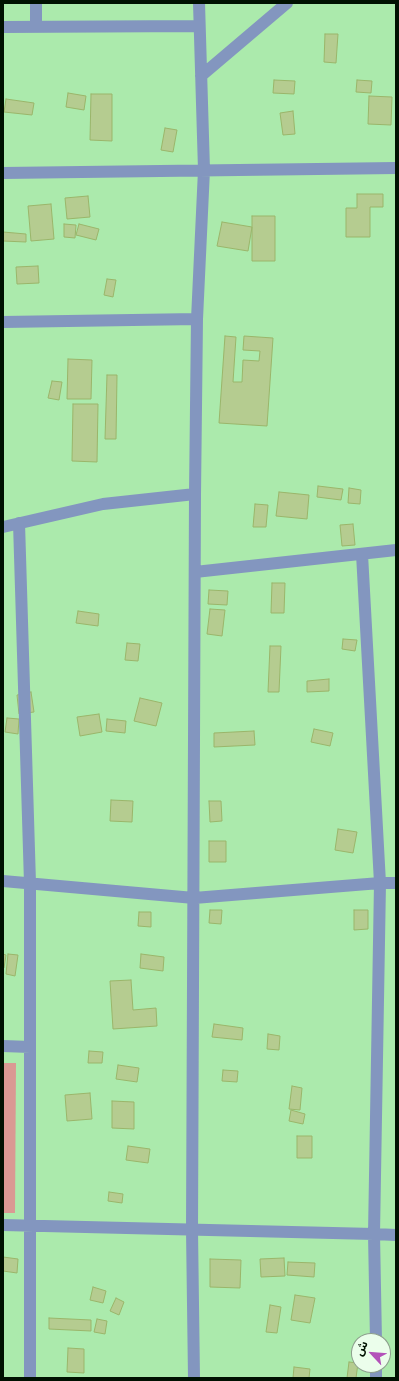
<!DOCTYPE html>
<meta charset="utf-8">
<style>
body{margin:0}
#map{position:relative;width:399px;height:1381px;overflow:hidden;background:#abeaac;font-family:Mulish,"Noto Sans Arabic",sans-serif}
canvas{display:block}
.frame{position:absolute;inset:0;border:4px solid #001101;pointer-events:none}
.north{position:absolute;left:351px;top:1333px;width:40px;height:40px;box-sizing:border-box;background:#ebfeeb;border:1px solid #8d9f8d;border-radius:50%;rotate:296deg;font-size:11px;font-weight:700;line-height:16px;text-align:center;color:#001101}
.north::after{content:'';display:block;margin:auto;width:14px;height:18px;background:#b352b9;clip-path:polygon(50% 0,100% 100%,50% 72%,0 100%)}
</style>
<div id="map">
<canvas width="399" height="1381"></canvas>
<div class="frame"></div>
<div class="north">ش</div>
</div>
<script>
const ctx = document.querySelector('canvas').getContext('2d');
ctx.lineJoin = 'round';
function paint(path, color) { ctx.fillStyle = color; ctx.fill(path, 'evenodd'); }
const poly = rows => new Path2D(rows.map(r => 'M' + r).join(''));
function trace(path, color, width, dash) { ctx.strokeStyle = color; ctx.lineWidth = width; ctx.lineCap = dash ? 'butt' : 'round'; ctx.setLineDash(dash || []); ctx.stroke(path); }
paint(poly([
 [3,1063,16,1063,15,1213,3,1213]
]), '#da9993');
const building = poly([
 [325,34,338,34,336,63,324,62,325,34],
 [274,80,295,81,294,94,273,93,274,80],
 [357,80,372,81,371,93,356,92,357,80],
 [68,93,86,96,84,110,66,107,68,93],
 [91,94,112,94,112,141,90,140,91,94],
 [369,96,392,97,391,125,368,124,369,96],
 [6,99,34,103,32,115,4,112,6,99],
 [293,111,295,134,283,135,280,113,293,111],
 [165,128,177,130,173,152,161,150,165,128],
 [357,194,383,194,383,207,370,207,370,237,346,237,346,208,357,208,357,194],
 [88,196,90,217,67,219,65,198,88,196],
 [51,204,54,239,31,241,28,206,51,204],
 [252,216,275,216,275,261,252,261,252,216],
 [222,222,252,227,248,251,217,246,222,222],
 [64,224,76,225,75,238,64,237,64,224],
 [79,224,99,229,96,240,76,235,79,224],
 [3,232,26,234,26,242,3,241,3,232],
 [38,266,39,283,17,284,16,267,38,266],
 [107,279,116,280,113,297,104,295,107,279],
 [225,336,236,337,233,382,242,382,243,360,259,361,260,351,243,350,244,336,273,338,267,426,219,423,225,336],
 [68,359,92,360,91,399,67,399,68,359],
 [107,375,117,375,116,439,105,439,107,375],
 [52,381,62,382,59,400,48,398,52,381],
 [73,404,98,404,97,462,72,461,73,404],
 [318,486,343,489,341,500,317,497,318,486],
 [349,488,361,490,360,504,348,503,349,488],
 [279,492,309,495,307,519,276,516,279,492],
 [255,504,268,505,266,527,253,527,255,504],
 [353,524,355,545,342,546,340,525,353,524],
 [272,583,285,583,284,613,271,613,272,583],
 [209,590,228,591,227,605,208,604,209,590],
 [210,609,225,610,222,636,207,634,210,609],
 [78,611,99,614,98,626,76,623,78,611],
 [343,639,357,640,355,651,342,649,343,639],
 [127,643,140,644,138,661,125,660,127,643],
 [270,646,281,646,279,692,268,692,270,646],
 [329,679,329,691,307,692,307,681,329,679],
 [31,692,34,712,19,714,17,695,31,692],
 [140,698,162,703,156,726,134,721,140,698],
 [99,714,102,732,80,736,77,717,99,714],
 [7,718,19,719,18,734,5,732,7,718],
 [107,719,126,721,125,733,106,731,107,719],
 [314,729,333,733,330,746,311,742,314,729],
 [254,731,255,745,214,747,214,733,254,731],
 [111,800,133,801,132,822,110,821,111,800],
 [209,801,221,801,222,821,210,822,209,801],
 [338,829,357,832,353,853,335,850,338,829],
 [209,841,226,841,226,862,209,862,209,841],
 [210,910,222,910,221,924,209,923,210,910],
 [354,910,368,910,368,929,354,930,354,910],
 [139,912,151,912,151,927,138,926,139,912],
 [3,954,6,955,4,968,3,968,3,954],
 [8,954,18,955,15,976,6,974,8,954],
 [141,954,164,957,163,971,140,968,141,954],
 [131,980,133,1010,156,1008,157,1026,113,1029,110,981,131,980],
 [214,1024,243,1028,242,1040,212,1037,214,1024],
 [268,1034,280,1036,279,1050,267,1049,268,1034],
 [89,1051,103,1052,102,1063,88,1063,89,1051],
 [118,1065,139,1068,137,1082,116,1079,118,1065],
 [223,1070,238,1071,237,1082,222,1081,223,1070],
 [292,1086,302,1088,300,1110,289,1109,292,1086],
 [90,1093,92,1119,67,1121,65,1095,90,1093],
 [112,1101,134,1102,134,1129,112,1128,112,1101],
 [291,1110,305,1114,303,1124,289,1121,291,1110],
 [297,1136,312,1136,312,1158,297,1158,297,1136],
 [128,1146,150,1149,148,1163,126,1160,128,1146],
 [109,1192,123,1194,122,1203,108,1201,109,1192],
 [3,1257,18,1259,17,1273,3,1271,3,1257],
 [284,1258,285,1276,261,1277,260,1259,284,1258],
 [210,1259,241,1260,240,1288,210,1287,210,1259],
 [288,1262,315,1263,314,1277,287,1275,288,1262],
 [93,1287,106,1291,103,1303,90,1300,93,1287],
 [295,1295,315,1298,310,1323,291,1320,295,1295],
 [116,1298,124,1302,119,1315,110,1311,116,1298],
 [270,1305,281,1307,277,1333,266,1332,270,1305],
 [49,1318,91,1320,91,1331,49,1329,49,1318],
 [97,1319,107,1321,105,1334,94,1332,97,1319],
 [68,1348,84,1349,84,1373,67,1372,68,1348],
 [349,1362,358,1363,356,1378,347,1378,349,1362],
 [294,1367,310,1369,309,1378,293,1378,294,1367]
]);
paint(building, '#b5cc90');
trace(building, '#9ab56a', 1);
trace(poly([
 [36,26,36,3],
 [3,27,199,26],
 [201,76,287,3],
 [3,173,396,168],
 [3,322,197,319],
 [19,523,30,883,30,1378],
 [3,527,103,504,195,494],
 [362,554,380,883,374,1234,376,1341],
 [195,572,396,550],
 [3,881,194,898,380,883,396,883],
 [3,1046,30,1047],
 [3,1225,374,1234,396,1235],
 [376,1365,376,1378],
 [194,1378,192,1230,195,494,197,319,204,170,199,3]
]), '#8396bf', 12);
</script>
